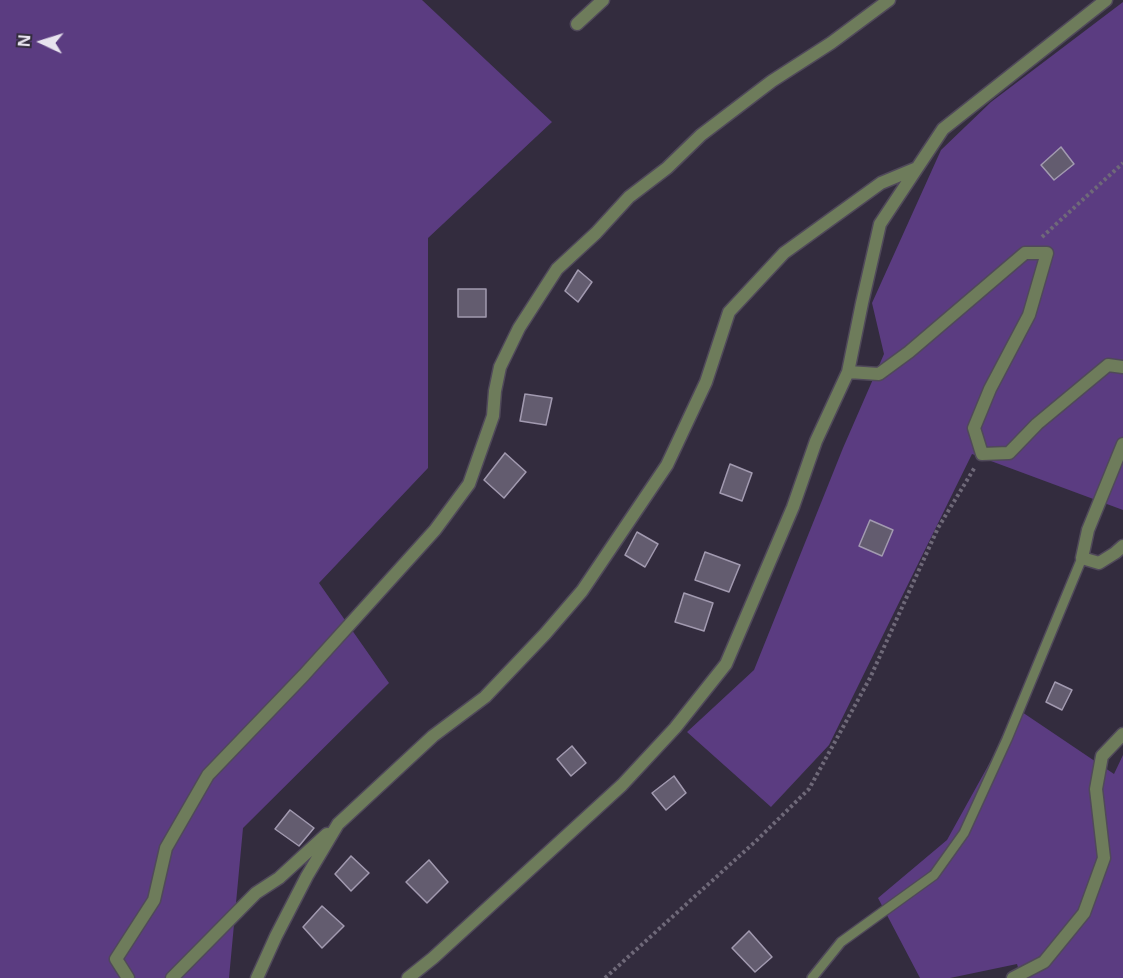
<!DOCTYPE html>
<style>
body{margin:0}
#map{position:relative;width:1123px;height:978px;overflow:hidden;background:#332c3e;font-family:"Noto Sans",sans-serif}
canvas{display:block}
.north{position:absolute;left:12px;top:12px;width:60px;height:60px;-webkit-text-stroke:4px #332c3e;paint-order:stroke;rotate:274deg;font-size:16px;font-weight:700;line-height:24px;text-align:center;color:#e7e3ee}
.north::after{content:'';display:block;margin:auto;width:21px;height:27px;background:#e7e3ee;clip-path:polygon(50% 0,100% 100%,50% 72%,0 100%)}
</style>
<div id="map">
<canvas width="1123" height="978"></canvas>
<div class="north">N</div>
</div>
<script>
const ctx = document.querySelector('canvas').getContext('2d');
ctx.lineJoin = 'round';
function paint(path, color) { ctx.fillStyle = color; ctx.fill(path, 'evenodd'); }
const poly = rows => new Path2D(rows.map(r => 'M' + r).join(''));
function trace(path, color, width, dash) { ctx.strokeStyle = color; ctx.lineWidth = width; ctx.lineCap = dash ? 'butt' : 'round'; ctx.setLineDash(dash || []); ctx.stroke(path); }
paint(poly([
 [0,0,422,0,552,122,428,238,428,468,319,583,389,683,243,828,229,978,0,978],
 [1123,2,1123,510,972,454,829,745,771,807,687,732,754,670,843,448,884,354,872,303,941,150,991,102],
 [1019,710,1114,774,1123,755,1123,978,1021,978,1017,964,950,978,920,978,878,898,947,840]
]), '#5b3c81');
const building = poly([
 [1061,147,1074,164,1054,180,1041,165,1061,147],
 [578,270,592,282,578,302,565,291,578,270],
 [458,289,486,289,486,317,458,317,458,289],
 [525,394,552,398,546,425,520,421,525,394],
 [505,453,526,472,504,498,484,480,505,453],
 [730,464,752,473,742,501,720,493,730,464],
 [870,520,893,530,882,556,859,546,870,520],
 [637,532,658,544,645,567,625,555,637,532],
 [705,552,740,565,729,592,695,580,705,552],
 [684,593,713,603,704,631,675,622,684,593],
 [1055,682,1072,690,1062,710,1046,702,1055,682],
 [572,746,586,763,571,776,557,759,572,746],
 [674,776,686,793,666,810,652,793,674,776],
 [290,810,314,828,299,846,275,829,290,810],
 [351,856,369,873,351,891,335,874,351,856],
 [429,860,448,882,427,903,406,882,429,860],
 [322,906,344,926,322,948,303,927,322,906],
 [749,931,772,957,755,972,732,948,749,931]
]);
paint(building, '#635c6f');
trace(building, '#a29ab0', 1.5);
const lane = poly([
 [812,978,841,942,934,875,964,833,1007,739,1082,558]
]);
const street = poly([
 [577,24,603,0],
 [848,372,879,374,909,352,1025,253,1047,253,1029,315,990,389,974,428,982,454,1009,453,1037,424,1108,365,1123,367],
 [1123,444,1088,530,1082,558,1099,563,1115,553,1123,546],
 [128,978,116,959,154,900,166,848,208,775,304,675,435,530,469,484,493,416,495,391,500,367,519,328,557,269,596,233,629,197,667,168,701,135,772,81,831,43,889,0],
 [172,978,256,893,279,878,327,834],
 [257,978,276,936,307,876,338,824,433,736,485,697,545,634,582,591,667,465,706,382,729,312,784,253,881,183,917,168],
 [408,978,433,958,622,785,675,728,726,664,793,507,816,441,848,372,862,303,880,224,943,129,1106,0],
 [1013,978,1044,962,1084,913,1104,858,1096,789,1102,756,1123,734]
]);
trace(lane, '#50495a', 12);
trace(street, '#50495a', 15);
trace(poly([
 [1042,237,1123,163],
 [605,978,757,840,809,789,870,678,938,528,975,467]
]), '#6f6979', 4, [3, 3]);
trace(lane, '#6e7c5b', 9);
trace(street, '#6e7c5b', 12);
</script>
